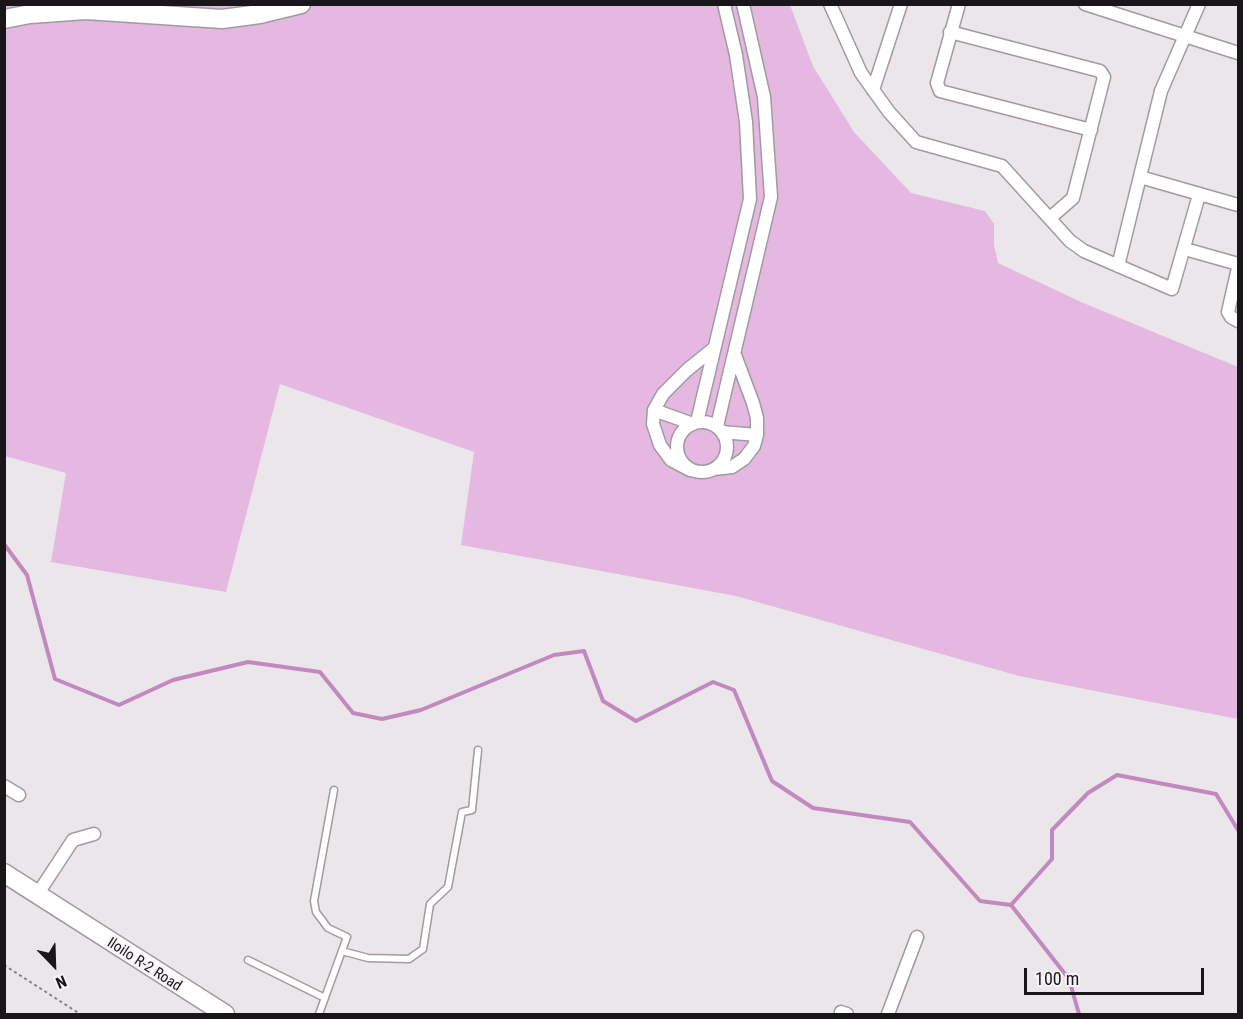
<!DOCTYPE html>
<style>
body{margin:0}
#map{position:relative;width:1243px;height:1019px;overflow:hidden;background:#ebe6ea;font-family:"Roboto Condensed",sans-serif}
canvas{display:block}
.frame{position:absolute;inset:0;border:6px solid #181618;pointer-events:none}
.north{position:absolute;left:24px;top:935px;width:60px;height:60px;-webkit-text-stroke:4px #f8f3f7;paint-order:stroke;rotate:157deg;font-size:16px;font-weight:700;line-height:24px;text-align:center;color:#181618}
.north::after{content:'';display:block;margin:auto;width:21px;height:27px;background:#181618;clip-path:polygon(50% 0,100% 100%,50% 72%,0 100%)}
.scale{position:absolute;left:1024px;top:968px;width:180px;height:27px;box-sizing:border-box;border:3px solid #181618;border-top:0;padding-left:8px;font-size:18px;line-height:21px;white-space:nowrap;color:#181618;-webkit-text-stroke:4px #f8f3f7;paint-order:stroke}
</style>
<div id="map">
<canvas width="1243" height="1019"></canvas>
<div class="frame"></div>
<div class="north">N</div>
<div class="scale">100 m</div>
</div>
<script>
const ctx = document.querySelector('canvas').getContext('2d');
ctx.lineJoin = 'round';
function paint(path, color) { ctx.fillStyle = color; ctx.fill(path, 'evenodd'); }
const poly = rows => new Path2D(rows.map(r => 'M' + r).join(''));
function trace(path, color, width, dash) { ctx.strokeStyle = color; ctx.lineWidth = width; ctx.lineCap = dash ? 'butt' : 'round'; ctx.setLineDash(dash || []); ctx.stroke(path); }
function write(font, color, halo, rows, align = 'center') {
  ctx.font = font + ' "Roboto Condensed",sans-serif'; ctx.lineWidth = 4.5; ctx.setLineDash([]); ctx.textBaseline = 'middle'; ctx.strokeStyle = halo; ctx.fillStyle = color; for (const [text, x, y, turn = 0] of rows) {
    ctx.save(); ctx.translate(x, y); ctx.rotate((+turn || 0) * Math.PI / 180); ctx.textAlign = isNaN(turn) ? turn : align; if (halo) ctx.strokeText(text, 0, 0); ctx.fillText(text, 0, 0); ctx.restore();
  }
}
paint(poly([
 [5,5,790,5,813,66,854,132,911,193,985,211,994,224,994,245,998,263,1081,302,1238,367,1238,719,1019,676,736,596,461,545,474,452,280,384,226,592,51,562,66,473,5,456]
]), '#e5b8e1');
trace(poly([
 [4,544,27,575,55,679,119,705,173,680,248,662,320,672,353,713,382,719,421,710,554,655,584,651,603,701,636,721,713,682,734,690,772,781,813,808,910,822,980,901,1011,905,1052,859,1052,830,1088,793,1117,775,1216,794,1238,830],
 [1011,905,1069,979,1079,1014]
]), '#c288bf', 4);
const lane = poly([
 [342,951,368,958,409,959,423,949,430,904,448,887,462,812,472,810,478,750],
 [248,960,325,998],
 [319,1014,347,937,328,928,316,912,314,901,334,790]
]);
const street = poly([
 [830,4,861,73,889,112,916,142,1002,166,1070,241,1084,251,1172,289,1199,195],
 [959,4,937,83,940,91,1091,130],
 [1085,4,1238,53],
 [950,32,1100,71,1104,77,1073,198,1050,218],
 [873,90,901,4],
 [1140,177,1238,205],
 [1185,249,1238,264],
 [1118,266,1161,91,1199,4],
 [1238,268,1228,312,1231,317,1238,321],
 [654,410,693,424],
 [697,422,750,199,746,122,736,55,724,4],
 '677 447a25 25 0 1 1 50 0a25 25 0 1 1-50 0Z',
 [717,426,771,197,764,97,743,4],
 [722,432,757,435],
 [714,469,732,467,744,459,754,446,757,435,757,418,753,403,735,355],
 [690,470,671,460,660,445,653,424,654,410,663,394,687,370,713,349],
 [4,786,19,795],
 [37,895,73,840,94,834],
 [841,1012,847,1014],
 [888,1014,917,937]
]);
const secondary = poly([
 [4,19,30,14,86,10,222,19,260,14,301,4],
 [4,873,225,1014]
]);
trace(lane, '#a09b9f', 9);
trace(street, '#a09b9f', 15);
trace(secondary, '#a09b9f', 21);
trace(poly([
 [4,965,80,1014]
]), '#848184', 2, [3, 3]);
trace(lane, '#fff', 6);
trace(street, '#fff', 12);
trace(secondary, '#fff', 18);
write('15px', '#181618', '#f8f3f7', [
 ["Iloilo R-2 Road",144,965,33]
]);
</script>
